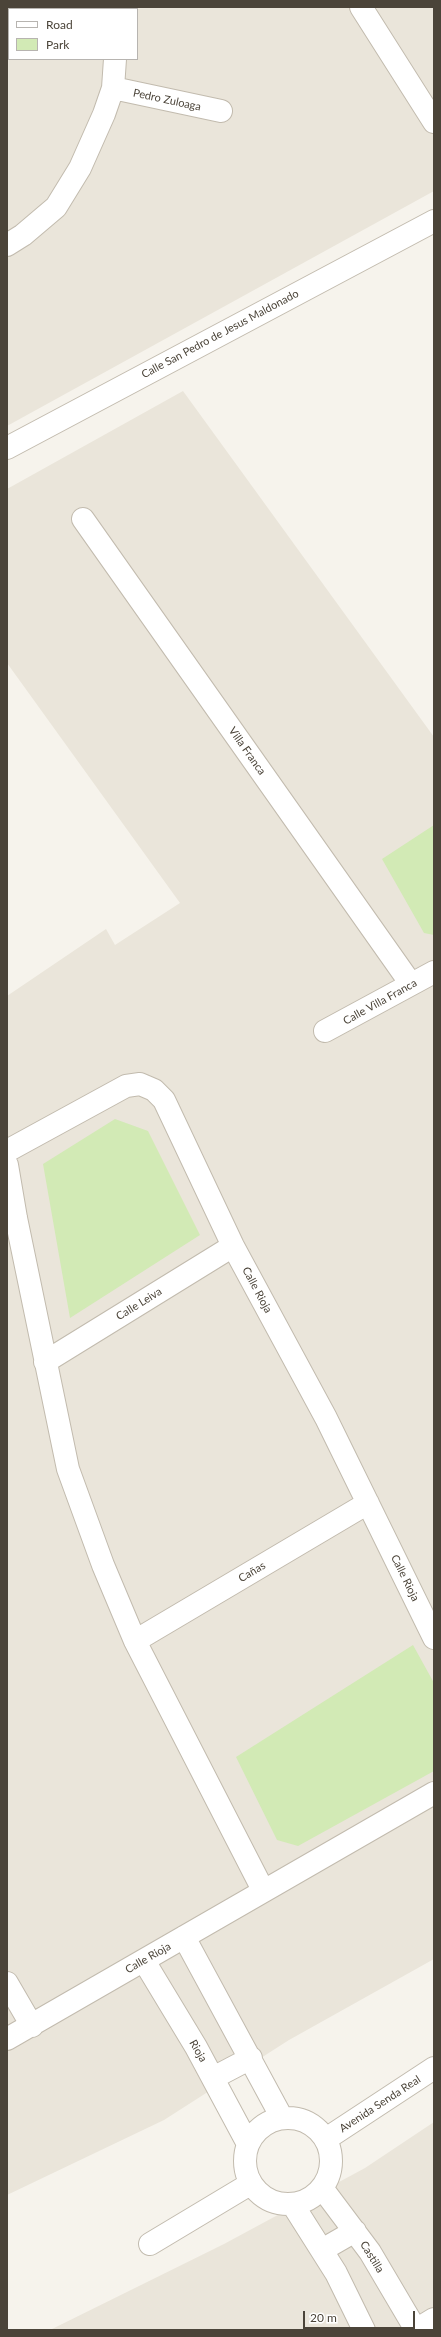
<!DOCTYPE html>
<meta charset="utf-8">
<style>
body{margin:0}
#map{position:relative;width:441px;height:2337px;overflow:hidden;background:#f6f3ec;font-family:Lato,sans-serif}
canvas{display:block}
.frame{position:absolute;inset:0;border:8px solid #4b4439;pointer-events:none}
.legend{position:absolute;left:8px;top:8px;width:130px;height:52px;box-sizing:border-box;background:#fff;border:1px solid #b7b4b0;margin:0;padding:5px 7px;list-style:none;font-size:12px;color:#4b4439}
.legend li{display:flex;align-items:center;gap:8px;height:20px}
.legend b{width:20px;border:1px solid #b7b4b0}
.scale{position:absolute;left:303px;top:2311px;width:112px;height:18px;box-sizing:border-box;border:2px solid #4b4439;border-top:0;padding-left:5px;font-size:12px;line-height:14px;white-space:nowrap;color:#4b4439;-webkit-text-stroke:3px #fff;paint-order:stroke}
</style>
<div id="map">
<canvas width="441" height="2337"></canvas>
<div class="frame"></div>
<ul class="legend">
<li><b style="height:5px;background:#fff"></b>Road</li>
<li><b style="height:11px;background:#d2eab5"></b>Park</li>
</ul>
<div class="scale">20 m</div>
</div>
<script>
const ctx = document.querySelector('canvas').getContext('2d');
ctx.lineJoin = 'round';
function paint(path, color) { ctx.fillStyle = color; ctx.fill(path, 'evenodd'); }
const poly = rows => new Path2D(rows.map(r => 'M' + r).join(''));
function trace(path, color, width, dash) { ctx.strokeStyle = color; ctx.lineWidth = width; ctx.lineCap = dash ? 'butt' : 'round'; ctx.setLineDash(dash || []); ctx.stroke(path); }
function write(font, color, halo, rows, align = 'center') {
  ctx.font = font + ' Lato,sans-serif'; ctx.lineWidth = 3; ctx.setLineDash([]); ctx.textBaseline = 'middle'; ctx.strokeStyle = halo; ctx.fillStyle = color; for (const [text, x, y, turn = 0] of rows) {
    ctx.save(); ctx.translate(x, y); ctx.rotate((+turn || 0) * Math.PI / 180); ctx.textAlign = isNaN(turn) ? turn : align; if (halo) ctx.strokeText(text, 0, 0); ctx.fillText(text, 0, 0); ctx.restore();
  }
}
paint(poly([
 [7,7,434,7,434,191,7,426],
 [9,9,137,9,137,59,9,59],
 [183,391,434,737,434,1959,289,2040,164,2120,7,2195,7,996,106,929,115,945,180,903,7,663,7,489],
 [434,2122,434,2330,50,2330,224,2244,365,2168]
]), '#eae5da');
paint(poly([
 [7,7,92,7,92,9,9,9,9,15,7,15],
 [434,825,434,935,424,933,382,859],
 [115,1119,148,1131,200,1235,70,1318,43,1164],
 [413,1645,434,1683,434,1771,298,1846,277,1840,236,1757]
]), '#d2eab5');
const minor = poly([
 [113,7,113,9],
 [361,7,434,122],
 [113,88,221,111],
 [7,245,23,235,56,207,80,168,104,114,113,88,115,59],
 [7,448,434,221],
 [83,519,411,984],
 [325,1031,434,972],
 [7,1151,126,1086,140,1084,154,1090,164,1100,233,1246,326,1418,434,1638],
 [7,1165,16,1218,68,1469,103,1565,135,1641,263,1890],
 [45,1362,233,1246],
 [135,1641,368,1503],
 [184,1937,282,2118],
 [144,1961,196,2047,248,2144],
 [7,1983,32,2026],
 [7,2039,434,1793],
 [213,2078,251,2058],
 '245 2161a43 43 0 1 1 86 0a43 43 0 1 1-86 0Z',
 [326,2139,434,2068],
 [322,2188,370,2252,416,2330],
 [293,2205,336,2273,364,2330],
 [150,2244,250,2184],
 [322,2250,355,2231],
 [416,2330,434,2319]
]);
trace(minor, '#c2bbae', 24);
trace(minor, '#fff', 22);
write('11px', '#4b4439', '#fff', [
 ["Pedro Zuloaga",167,100,12],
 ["Calle San Pedro de Jesus Maldonado",220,334,-28],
 ["Villa Franca",247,751,55],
 ["Calle Villa Franca",380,1002,-29],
 ["Calle Rioja",257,1290,62],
 ["Calle Leiva",139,1304,-32],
 ["Cañas",252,1572,-31],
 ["Calle Rioja",405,1578,64],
 ["Calle Rioja",148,1958,-30],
 ["Rioja",198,2051,60],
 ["Avenida Senda Real",380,2104,-33],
 ["Castilla",372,2257,58]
]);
</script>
